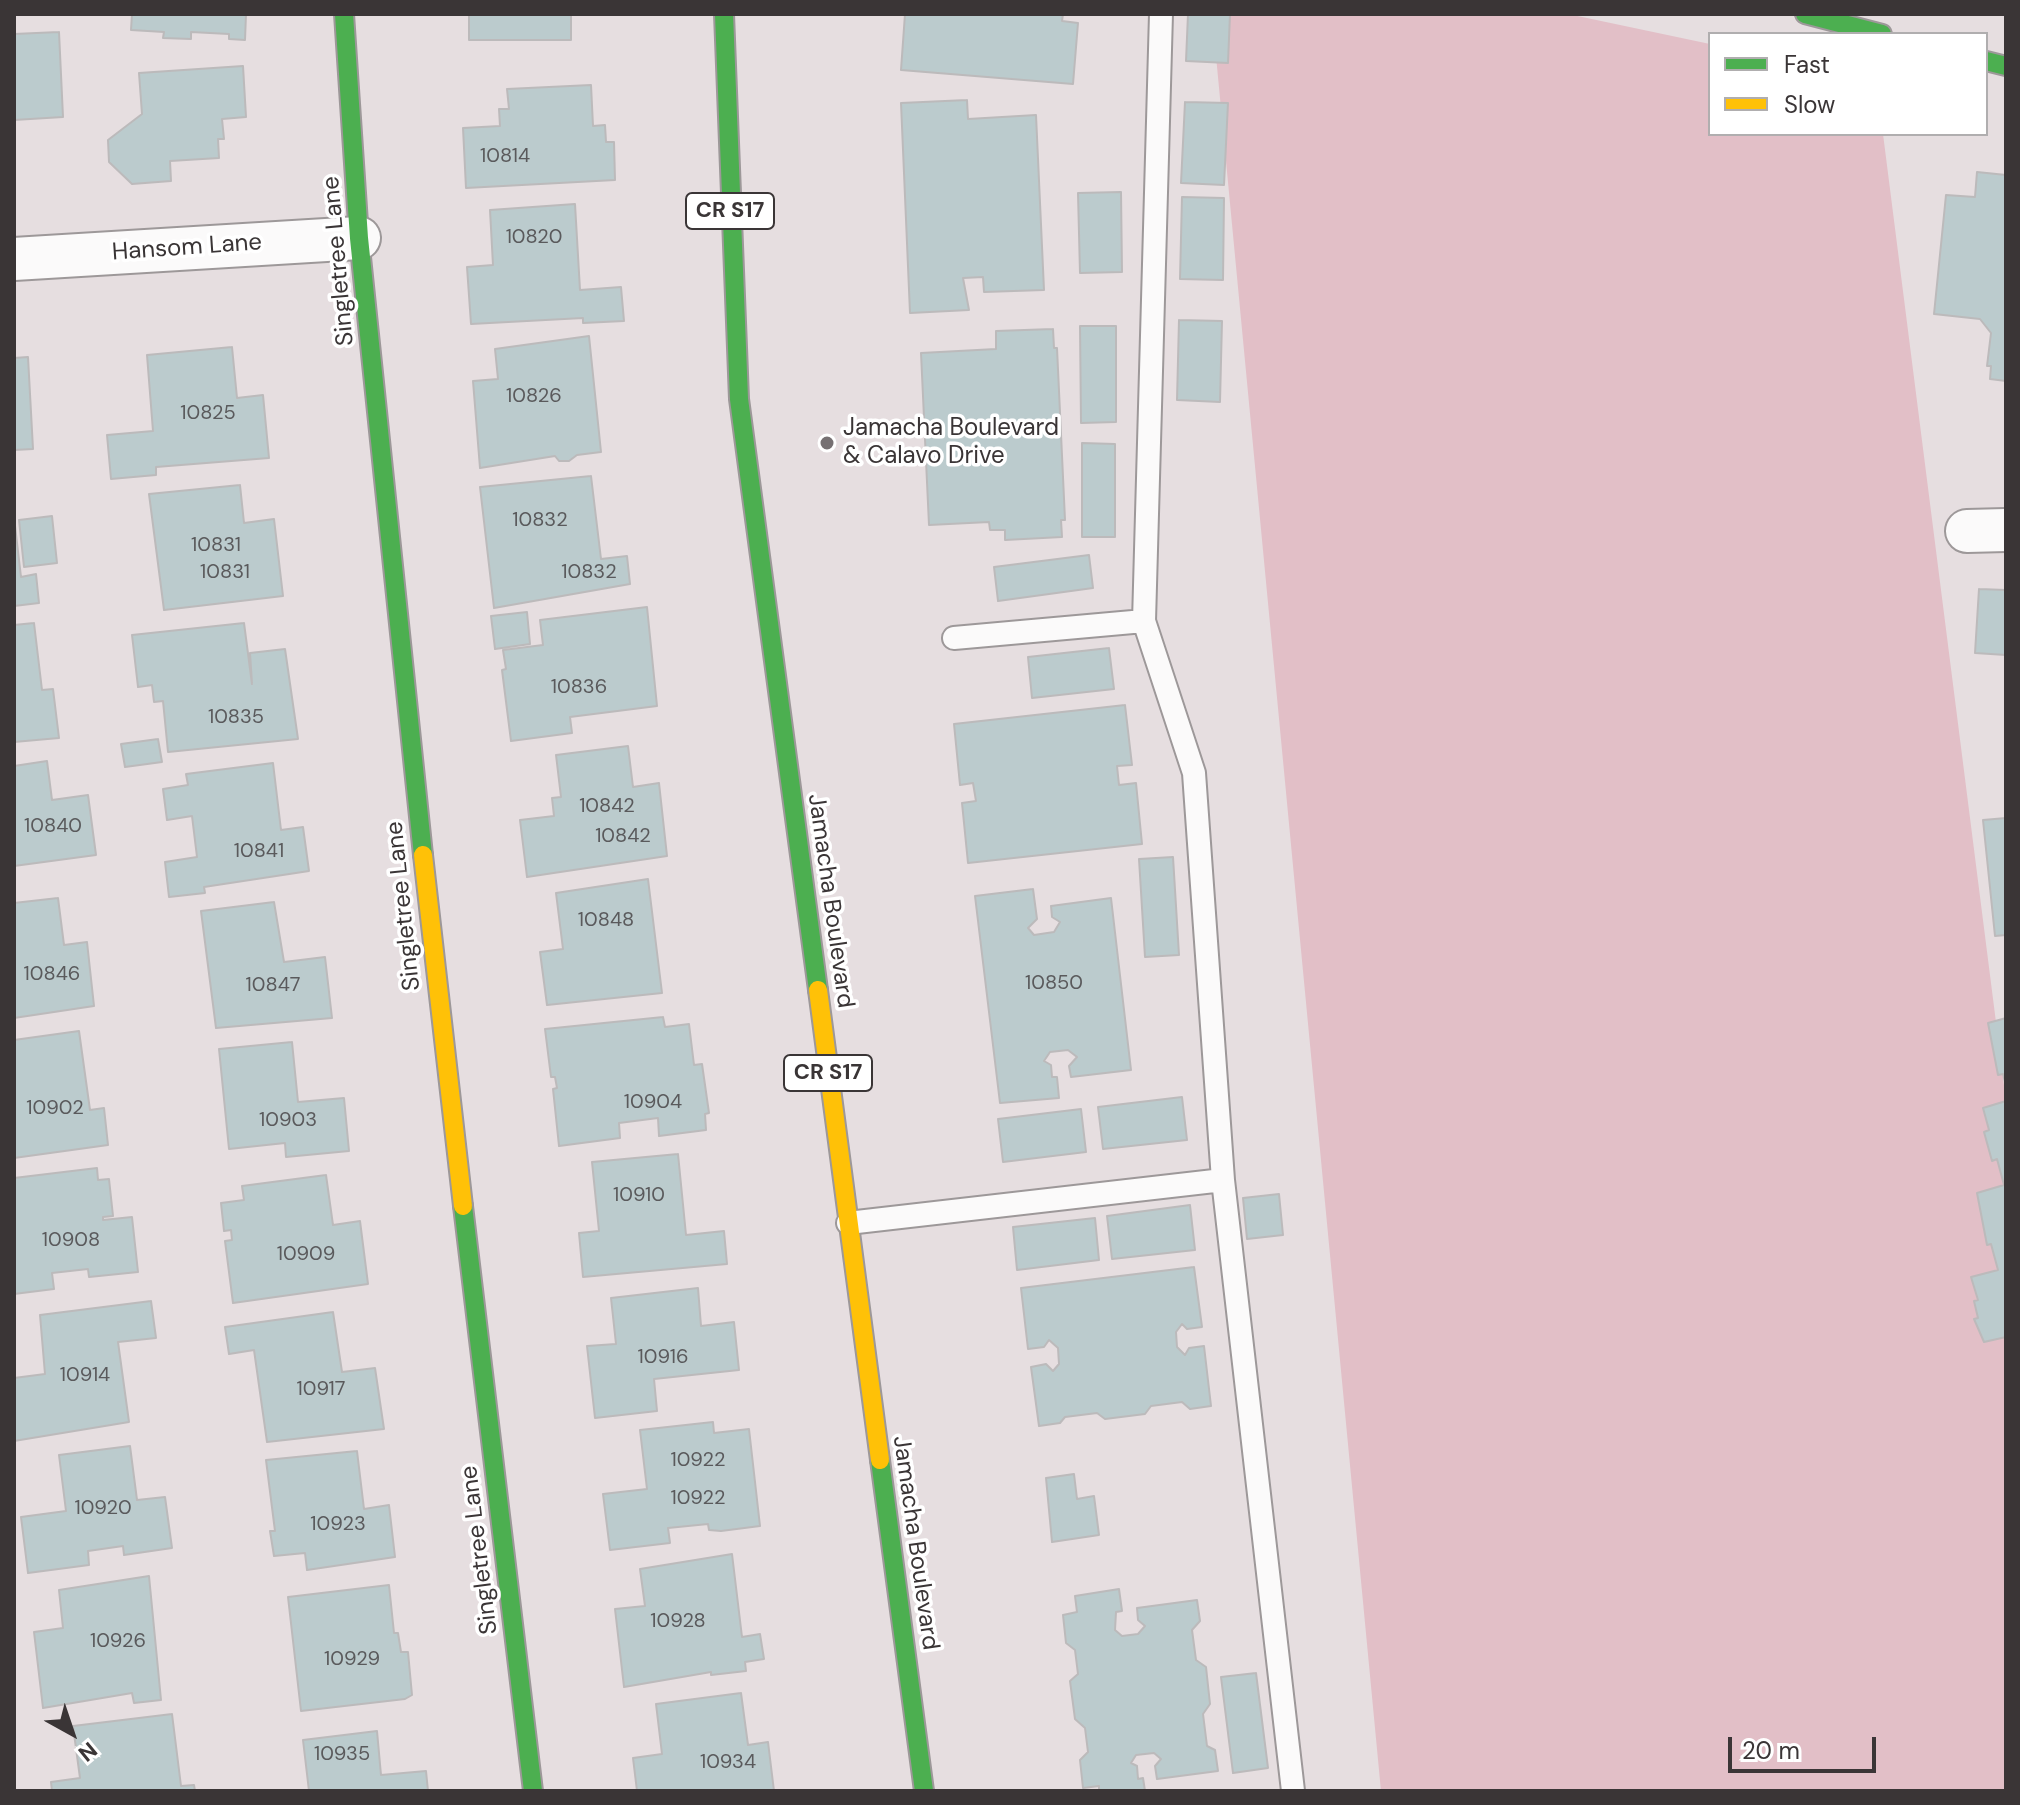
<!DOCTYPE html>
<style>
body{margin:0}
#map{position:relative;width:2020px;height:1805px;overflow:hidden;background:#e6dee0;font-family:"DM Sans",sans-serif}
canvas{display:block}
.frame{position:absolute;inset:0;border:16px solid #3a3536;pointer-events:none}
.legend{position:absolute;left:1708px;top:32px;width:280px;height:104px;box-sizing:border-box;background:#fff;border:2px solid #b0aeaf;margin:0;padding:10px 14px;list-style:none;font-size:24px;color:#3a3536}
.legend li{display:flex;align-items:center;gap:16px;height:40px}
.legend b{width:40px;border:2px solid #b0aeaf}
.north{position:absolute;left:32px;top:1693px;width:80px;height:80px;-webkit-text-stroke:6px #fff;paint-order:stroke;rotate:140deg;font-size:22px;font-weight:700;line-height:32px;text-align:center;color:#3a3536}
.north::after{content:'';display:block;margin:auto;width:28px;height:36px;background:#3a3536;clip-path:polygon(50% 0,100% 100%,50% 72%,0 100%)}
.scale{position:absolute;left:1728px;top:1737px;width:148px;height:36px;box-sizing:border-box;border:4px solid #3a3536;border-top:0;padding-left:10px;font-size:24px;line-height:28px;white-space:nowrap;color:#3a3536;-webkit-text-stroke:6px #fff;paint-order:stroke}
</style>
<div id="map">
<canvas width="2020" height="1805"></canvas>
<div class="frame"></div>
<ul class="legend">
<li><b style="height:10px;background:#4caf50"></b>Fast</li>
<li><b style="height:10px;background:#ffc107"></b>Slow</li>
</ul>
<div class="north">N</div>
<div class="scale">20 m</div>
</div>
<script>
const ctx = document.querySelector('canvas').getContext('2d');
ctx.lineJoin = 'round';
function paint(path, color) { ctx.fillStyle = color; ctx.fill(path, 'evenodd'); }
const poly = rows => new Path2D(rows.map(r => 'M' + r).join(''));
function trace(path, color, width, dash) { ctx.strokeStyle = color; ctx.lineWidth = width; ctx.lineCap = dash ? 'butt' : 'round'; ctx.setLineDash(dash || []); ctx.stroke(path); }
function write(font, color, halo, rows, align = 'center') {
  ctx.font = font + ' "DM Sans",sans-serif'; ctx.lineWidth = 7; ctx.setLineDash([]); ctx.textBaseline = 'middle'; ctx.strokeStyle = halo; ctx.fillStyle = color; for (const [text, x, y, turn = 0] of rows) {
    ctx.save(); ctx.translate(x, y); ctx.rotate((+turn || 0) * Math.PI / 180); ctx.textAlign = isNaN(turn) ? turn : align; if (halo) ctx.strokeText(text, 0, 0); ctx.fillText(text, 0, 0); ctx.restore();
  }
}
paint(poly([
 [1212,14,1568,14,1710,44,1710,134,1883,134,2006,1101,2006,1791,1381,1791]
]), '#e2bfc7');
const building = poly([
 [132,14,246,14,245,40,229,39,229,34,191,32,191,39,163,38,164,32,131,30,132,14],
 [469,14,571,14,571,40,469,40,469,14],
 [905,14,1063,14,1062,21,1078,23,1073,84,901,70,905,14],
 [1188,14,1230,14,1228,63,1186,61,1188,14],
 [59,32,63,117,14,120,14,34,59,32],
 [243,66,246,117,222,119,224,139,218,139,219,158,170,161,171,181,132,184,109,162,108,140,142,114,139,73,243,66],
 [591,85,593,126,605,125,606,142,614,142,615,180,466,188,463,128,500,126,499,109,509,109,507,89,591,85],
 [967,100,968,119,1036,115,1044,290,984,292,983,277,963,278,969,310,910,313,901,103,967,100],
 [1185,102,1228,103,1224,185,1181,183,1185,102],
 [1977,172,2006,175,2006,381,1990,379,1991,366,1987,366,1991,333,1980,319,1934,314,1946,195,1975,197,1977,172],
 [1121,192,1122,272,1080,273,1078,193,1121,192],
 [1182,197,1224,198,1223,280,1180,279,1182,197],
 [575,204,580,290,621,287,624,321,583,323,583,318,471,324,467,267,493,265,490,210,575,204],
 [1179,320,1222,321,1220,402,1177,400,1179,320],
 [1080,326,1116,326,1116,422,1081,423,1080,326],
 [1053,329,1054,348,1057,348,1065,520,1061,520,1062,537,1005,540,1005,530,990,530,989,522,929,525,921,353,996,349,996,331,1053,329],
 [589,336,601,452,577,455,569,461,559,461,555,456,480,468,473,381,498,379,495,349,589,336],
 [232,347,237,398,263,395,269,458,156,467,156,475,111,479,107,435,153,431,147,355,232,347],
 [28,357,33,449,14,450,14,358,28,357],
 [1082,443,1115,444,1115,537,1082,537,1082,443],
 [591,476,601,559,627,556,630,584,494,608,480,487,591,476],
 [240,485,244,523,274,519,283,596,164,610,149,494,240,485],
 [52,516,57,563,24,567,19,520,52,516],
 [14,517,21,577,36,574,39,603,14,606,14,517],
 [1089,555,1093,588,998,601,994,567,1089,555],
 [1979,589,2006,590,2006,655,1975,653,1979,589],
 [647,607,657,706,570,717,572,733,511,741,502,670,506,669,503,650,543,645,540,620,647,607],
 [527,612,530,644,495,649,491,616,527,612],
 [34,623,42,690,53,689,59,738,14,742,14,625,34,623],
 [244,623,252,684,250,653,285,649,298,739,168,752,163,701,154,702,152,685,138,687,132,635,244,623],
 [1109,648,1114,689,1032,698,1028,657,1109,648],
 [1125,705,1132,765,1117,766,1119,785,1136,783,1142,844,968,863,962,803,976,801,973,783,960,785,954,724,1125,705],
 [158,739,162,762,125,767,121,744,158,739],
 [628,746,633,787,659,783,667,856,527,877,520,820,554,816,552,798,561,797,556,755,628,746],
 [47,761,52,800,88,795,96,855,14,866,14,766,47,761],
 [273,763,281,830,303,827,309,871,204,887,205,893,169,897,165,862,197,857,192,816,167,820,163,789,188,785,186,774,273,763],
 [2006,818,2006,935,1995,936,1983,820,2006,818],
 [1173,857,1179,955,1145,957,1139,859,1173,857],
 [648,879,662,993,547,1005,540,952,563,949,556,893,648,879],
 [1033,889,1037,919,1028,928,1034,935,1054,932,1060,922,1052,917,1051,906,1111,898,1131,1070,1071,1077,1069,1066,1077,1057,1068,1050,1050,1052,1044,1061,1051,1065,1052,1077,1057,1077,1059,1098,1000,1103,975,896,1033,889],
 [58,898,64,945,87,942,94,1006,14,1018,14,903,58,898],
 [274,902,284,962,325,957,332,1018,216,1028,201,911,274,902],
 [663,1017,665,1027,689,1024,694,1065,702,1064,709,1113,705,1114,706,1130,659,1136,658,1118,619,1123,620,1138,559,1146,553,1089,557,1088,555,1077,551,1077,545,1029,663,1017],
 [2006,1018,2006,1086,2003,1074,1998,1075,1988,1023,2006,1018],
 [79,1031,90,1110,104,1108,108,1145,14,1158,14,1040,79,1031],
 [292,1042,298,1102,344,1098,349,1151,286,1157,285,1143,229,1149,219,1049,292,1042],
 [1182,1097,1187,1140,1103,1149,1098,1107,1182,1097],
 [2006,1101,2006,1337,1984,1342,1974,1319,1978,1318,1974,1301,1978,1300,1971,1277,1998,1270,1991,1244,1987,1245,1977,1193,2004,1185,1997,1159,1992,1161,1984,1132,1989,1130,1983,1108,2006,1101],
 [1081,1109,1086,1152,1003,1162,998,1119,1081,1109],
 [678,1154,686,1235,724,1231,727,1264,583,1277,579,1233,599,1231,592,1162,678,1154],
 [97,1168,98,1180,109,1179,113,1216,103,1217,103,1220,132,1217,138,1272,89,1277,88,1269,52,1273,54,1289,14,1294,14,1178,97,1168],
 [326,1175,333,1225,360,1221,368,1284,233,1303,225,1241,232,1240,231,1230,224,1231,221,1203,244,1200,242,1186,326,1175],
 [1279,1194,1283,1235,1247,1239,1243,1198,1279,1194],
 [1190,1205,1195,1250,1112,1259,1107,1216,1190,1205],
 [1095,1218,1099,1260,1017,1270,1013,1227,1095,1218],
 [1194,1267,1202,1327,1187,1329,1182,1324,1176,1332,1177,1347,1185,1355,1189,1348,1204,1346,1211,1406,1190,1409,1182,1402,1151,1406,1145,1414,1105,1419,1097,1413,1065,1417,1060,1423,1039,1426,1031,1367,1046,1364,1053,1371,1059,1364,1058,1348,1049,1340,1044,1347,1028,1349,1021,1288,1194,1267],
 [698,1288,701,1326,734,1322,739,1370,654,1379,657,1411,595,1418,587,1346,616,1344,611,1298,698,1288],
 [151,1301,156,1338,118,1342,129,1422,14,1441,14,1378,45,1374,40,1315,151,1301],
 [333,1312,342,1372,375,1368,384,1429,267,1442,254,1350,229,1354,225,1327,333,1312],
 [713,1422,714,1433,749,1429,760,1526,721,1531,709,1530,708,1524,668,1528,670,1543,610,1550,603,1494,647,1489,640,1430,713,1422],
 [130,1446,137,1500,165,1497,172,1548,124,1555,123,1546,88,1551,89,1565,28,1573,21,1517,66,1511,59,1455,130,1446],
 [357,1451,364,1509,389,1505,395,1557,307,1570,305,1553,274,1556,270,1531,275,1531,266,1460,357,1451],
 [1074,1474,1077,1499,1094,1496,1099,1535,1052,1542,1046,1478,1074,1474],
 [732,1554,742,1637,760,1634,764,1659,745,1662,746,1671,711,1675,711,1672,624,1687,615,1609,645,1606,640,1569,732,1554],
 [149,1576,161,1700,134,1703,132,1693,43,1708,34,1632,63,1628,59,1590,149,1576],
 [389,1585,394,1633,398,1633,401,1652,408,1652,412,1695,405,1699,301,1711,288,1597,389,1585],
 [1119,1589,1122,1611,1116,1612,1115,1630,1122,1636,1138,1634,1145,1626,1138,1620,1137,1608,1197,1600,1200,1621,1192,1630,1196,1660,1206,1667,1210,1704,1203,1714,1207,1746,1215,1750,1218,1771,1157,1779,1155,1766,1161,1759,1154,1753,1136,1755,1131,1763,1137,1766,1138,1779,1143,1778,1145,1791,1099,1791,1099,1786,1083,1788,1080,1760,1088,1752,1085,1728,1075,1719,1070,1681,1078,1674,1075,1650,1066,1643,1063,1615,1077,1612,1075,1596,1119,1589],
 [1256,1673,1268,1768,1233,1773,1221,1677,1256,1673],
 [741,1693,748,1745,768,1742,774,1791,637,1791,633,1758,662,1754,656,1704,741,1693],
 [172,1714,181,1786,194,1785,195,1791,52,1791,51,1782,80,1778,73,1726,172,1714],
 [377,1731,381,1775,426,1771,428,1791,309,1791,303,1740,377,1731]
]);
paint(building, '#bbcbcd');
trace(building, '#bcbabb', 2);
const lane = poly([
 [954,638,1144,621,1161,14],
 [1223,1180,1293,1791],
 [848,1223,1223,1180,1194,773,1144,621]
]);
const street = poly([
 [14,259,359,238],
 [1967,531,2006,530]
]);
const fast = poly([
 [344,14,359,238,423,855],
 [724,14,739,399,818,990],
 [1805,14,1882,34],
 [1986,61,2006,66],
 [463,1206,533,1791],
 [880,1460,924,1791]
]);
const slow = poly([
 [423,855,463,1206],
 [818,990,880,1460]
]);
trace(lane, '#9d9899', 26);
trace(street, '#9d9899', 46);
trace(fast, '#9d9899', 22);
trace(slow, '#9d9899', 22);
trace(lane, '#fbfafa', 22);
trace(street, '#fbfafa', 42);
trace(fast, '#4caf50', 18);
trace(slow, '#ffc107', 18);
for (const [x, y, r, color] of [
 [827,443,8,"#767072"]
]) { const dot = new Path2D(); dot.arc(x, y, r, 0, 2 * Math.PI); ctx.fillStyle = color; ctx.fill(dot); trace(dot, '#fff', 3); }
write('20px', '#5a5a5c', null, [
 ["10814",505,157],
 ["10820",534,238],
 ["10826",534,397],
 ["10825",208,414],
 ["10832",540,521],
 ["10831",216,546],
 ["10831",225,573],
 ["10832",589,573],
 ["10836",579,688],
 ["10835",236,718],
 ["10842",607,807],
 ["10840",53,827],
 ["10842",623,837],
 ["10841",259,852],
 ["10848",606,921],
 ["10846",52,975],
 ["10850",1054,984],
 ["10847",273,986],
 ["10904",653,1103],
 ["10902",55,1109],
 ["10903",288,1121],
 ["10910",639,1196],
 ["10908",71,1241],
 ["10909",306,1255],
 ["10916",663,1358],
 ["10914",85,1376],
 ["10917",321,1390],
 ["10922",698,1461],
 ["10922",698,1499],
 ["10920",103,1509],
 ["10923",338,1525],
 ["10928",678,1622],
 ["10926",118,1642],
 ["10929",352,1660],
 ["10935",342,1755],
 ["10934",728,1763]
]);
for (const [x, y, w] of [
 [730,211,88],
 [828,1073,88]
]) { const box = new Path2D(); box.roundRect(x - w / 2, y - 18, w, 36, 6); ctx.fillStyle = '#fff'; ctx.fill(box); trace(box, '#3a3536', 2); }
write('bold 22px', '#3a3536', null, [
 ["CR S17",730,211],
 ["CR S17",828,1073]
]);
write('24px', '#3a3536', '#fff', [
 ["Hansom Lane",187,248,-4],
 ["Singletree Lane",339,261,-95],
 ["Jamacha Boulevard",830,901,82],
 ["Singletree Lane",404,906,-96],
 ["Jamacha Boulevard",915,1543,82],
 ["Singletree Lane",480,1550,-97]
]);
write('24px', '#3a3536', '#fff', [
 ["Jamacha Boulevard",843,429],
 ["& Calavo Drive",843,457]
], 'left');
</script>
